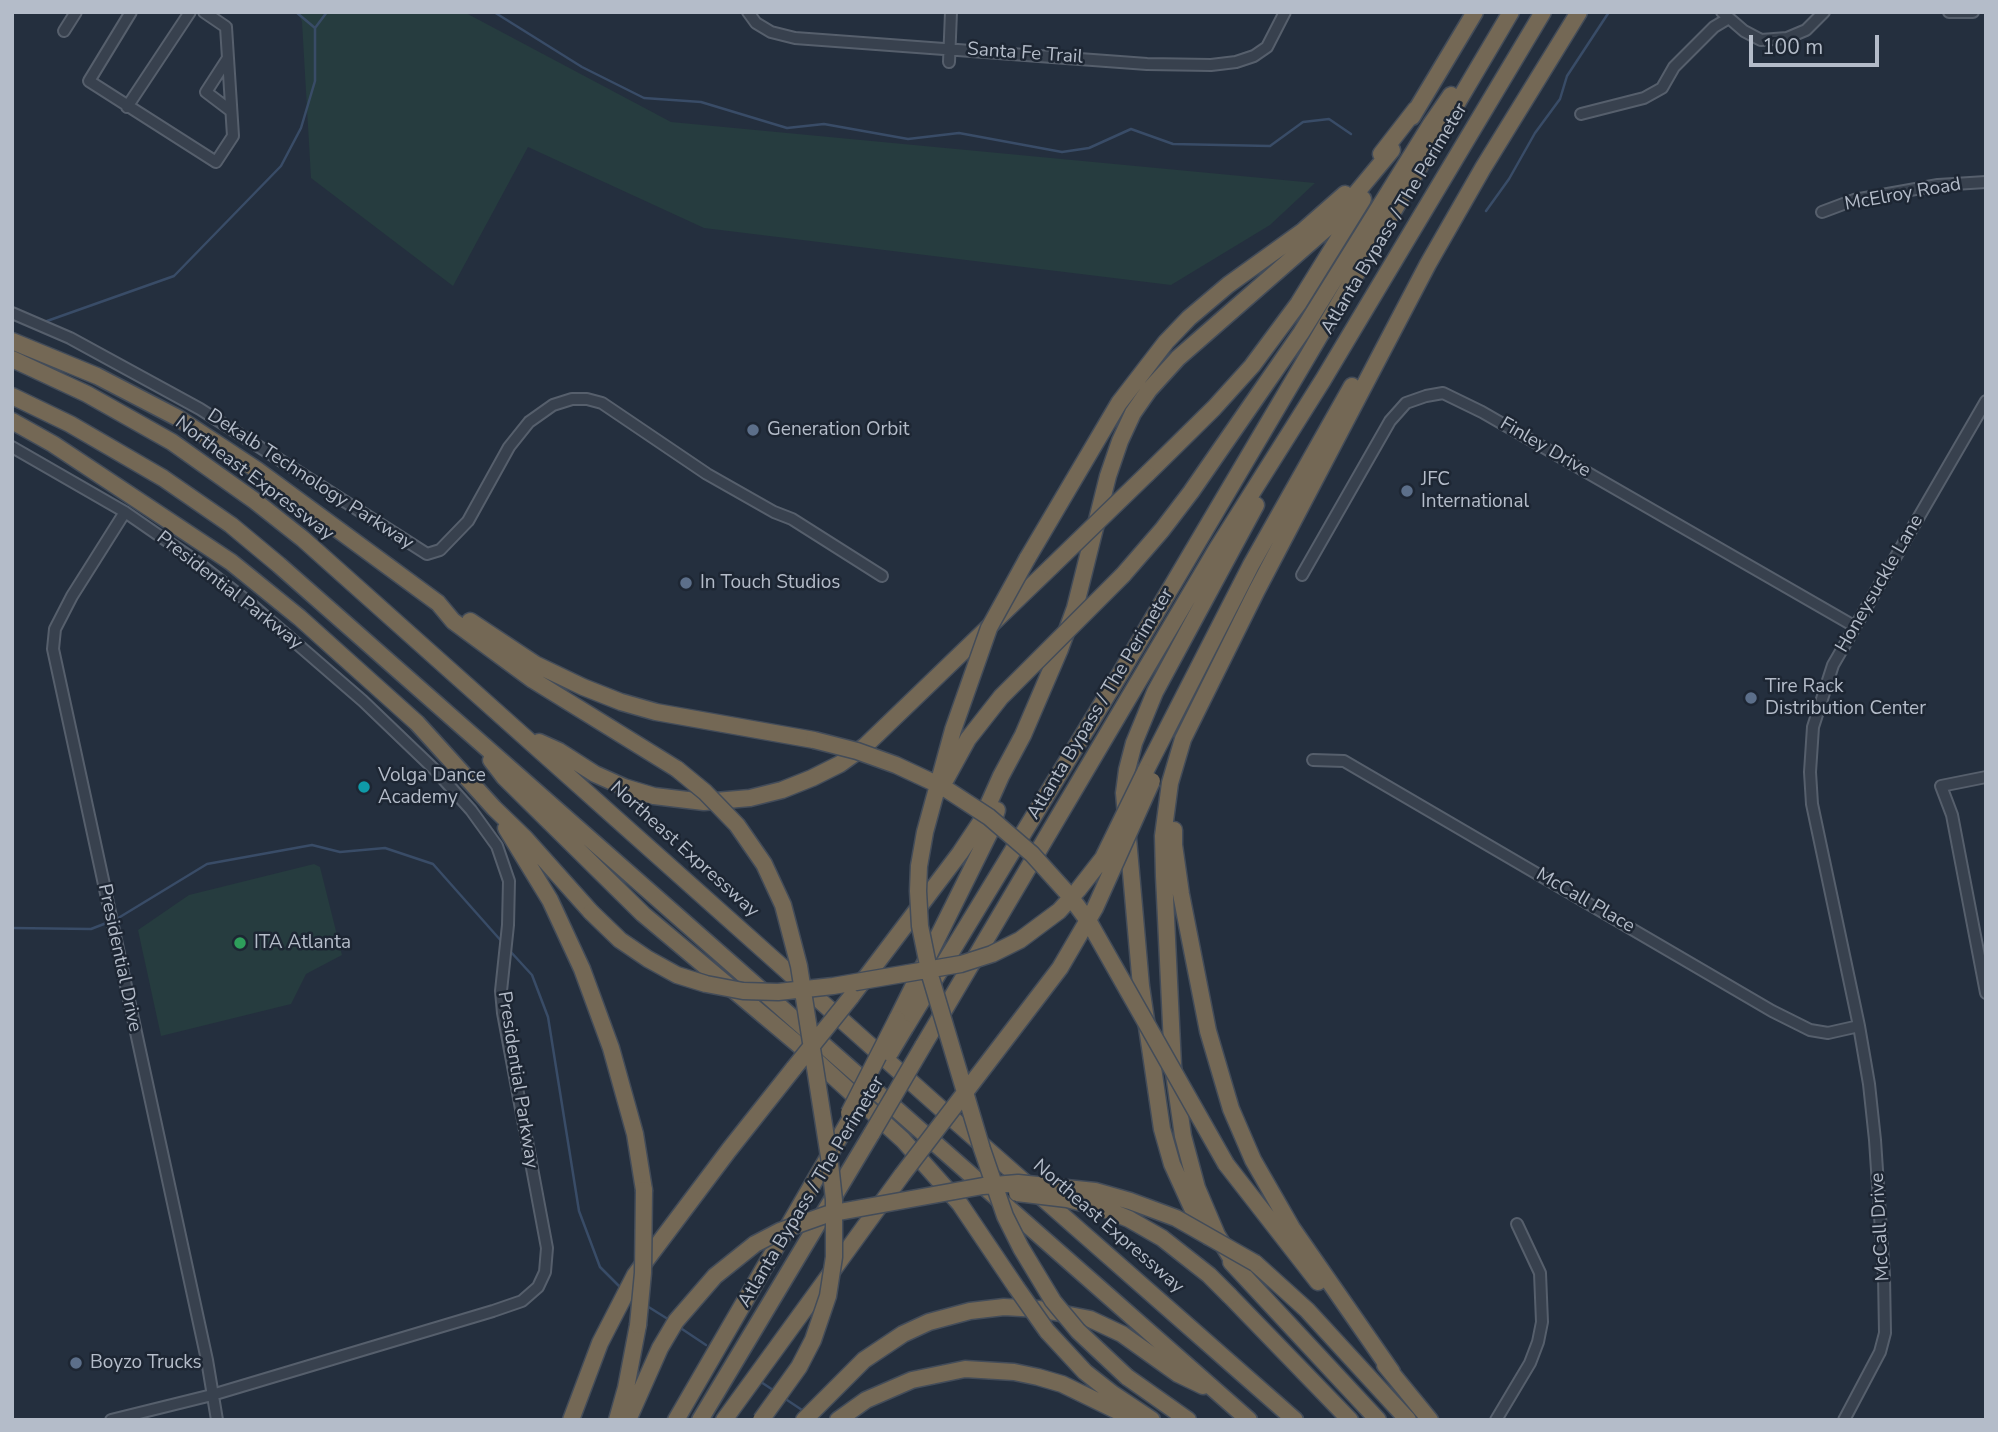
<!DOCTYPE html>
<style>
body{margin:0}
#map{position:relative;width:1998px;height:1432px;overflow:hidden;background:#242f3e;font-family:"Nunito Sans",sans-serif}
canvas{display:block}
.frame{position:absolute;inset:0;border:14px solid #b4bcc9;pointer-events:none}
.scale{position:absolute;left:1749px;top:35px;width:130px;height:32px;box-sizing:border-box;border:4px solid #b4bcc9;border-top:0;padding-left:9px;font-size:21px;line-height:24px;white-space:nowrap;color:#b4bcc9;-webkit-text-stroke:5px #1d2633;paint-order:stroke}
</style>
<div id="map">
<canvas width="1998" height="1432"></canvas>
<div class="frame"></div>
<div class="scale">100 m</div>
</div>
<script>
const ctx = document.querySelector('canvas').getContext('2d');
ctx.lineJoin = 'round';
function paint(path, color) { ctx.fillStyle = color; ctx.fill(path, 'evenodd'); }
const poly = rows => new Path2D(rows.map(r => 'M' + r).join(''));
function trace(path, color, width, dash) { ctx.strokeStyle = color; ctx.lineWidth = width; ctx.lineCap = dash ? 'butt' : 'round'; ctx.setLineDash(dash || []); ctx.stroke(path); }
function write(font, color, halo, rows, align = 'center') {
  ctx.font = font + ' "Nunito Sans",sans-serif'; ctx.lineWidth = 5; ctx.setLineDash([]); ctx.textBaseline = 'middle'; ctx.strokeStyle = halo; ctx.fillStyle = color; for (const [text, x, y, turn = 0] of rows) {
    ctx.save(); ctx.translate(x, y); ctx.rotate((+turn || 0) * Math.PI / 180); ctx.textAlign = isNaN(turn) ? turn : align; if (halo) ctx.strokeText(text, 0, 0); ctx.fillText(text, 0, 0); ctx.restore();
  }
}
paint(poly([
 [298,12,464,12,671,122,1315,183,1270,225,1171,285,704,228,528,147,453,286,311,178,302,22],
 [314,864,320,867,342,955,306,974,291,1004,161,1036,138,930,189,895]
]), '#263c3f');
trace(poly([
 [296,12,315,28],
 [494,12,582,67,644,98,701,102,787,128,824,124,908,139,959,133,1062,152,1089,148,1131,129,1173,144,1270,146,1303,122,1329,119,1351,134],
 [1486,211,1509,179,1535,133,1560,99,1567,76,1609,12],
 [47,321,174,276,281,166,301,128,315,81,315,28,327,12],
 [115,920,207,864,312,845,340,852,385,848,433,864,503,943],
 [12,928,91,929,109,922],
 [510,951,532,975,548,1017,579,1211,600,1267,621,1288],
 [647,1306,671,1321],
 [679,1327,706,1345],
 [761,1382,776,1392],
 [784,1398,802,1410]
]), '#394c67', 2.5);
const minor = poly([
 [131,12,89,81,216,162,233,136,226,27,204,12],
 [748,12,756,23,771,32,795,38,1147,64,1211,65,1236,62,1254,56,1267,47,1285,12],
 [1722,12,1744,31,1761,40,1787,38,1806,30,1824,12],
 [1949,12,1973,12],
 [64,31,76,12],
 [228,58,206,92,231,111],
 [949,62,951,12],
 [127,107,190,12],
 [1581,114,1644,98,1662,88,1674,67,1714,27,1729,18],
 [1822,212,1854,200,1938,185,1986,182],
 [12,313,70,338,200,409,427,554,440,550,468,521,509,447,529,422,553,405,572,399,587,399,602,403,707,474,774,512,792,519,882,576],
 [12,447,125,512,193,559,251,604,363,701,436,771,471,810,497,846,509,881,508,925,501,991,503,1013,547,1248,545,1272,538,1287,522,1301,493,1311,212,1395,111,1420],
 [125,512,72,596,55,629,53,649,207,1360,217,1420],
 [1302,575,1390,421,1406,403,1426,396,1443,393,1482,412,1854,626],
 [1313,760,1344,761,1772,1011,1810,1030,1828,1033,1859,1026],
 [1986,777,1941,786,1952,815,1986,993],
 [1496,1420,1530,1363,1538,1342,1542,1322,1540,1273,1517,1224],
 [1844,1420,1880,1352,1885,1333,1884,1276,1875,1140,1869,1084,1859,1026,1812,804,1810,772,1813,727,1833,665,1986,401]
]);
const highway = poly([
 [1412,117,1475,12],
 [1381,154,1416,109],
 [12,341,97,376,178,418,257,470,438,603,453,621,533,680,677,769],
 [12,359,87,394,172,442,255,501,303,539,938,1106,1295,1420],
 [12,396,70,424,163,478,231,525,279,565,1249,1420],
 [12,421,53,444,231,562,300,618,417,723,494,808,525,838,591,912],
 [1147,474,1214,408,1252,366,1298,304,1363,199],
 [1027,559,1119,403,1166,342,1189,318,1228,285,1303,231,1345,194],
 [1123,575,1162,530,1191,492,1301,333,1431,124,1451,95],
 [470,621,535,664,583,687,621,702,656,712,814,740],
 [539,742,559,751,595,774,624,787,654,796,704,802,750,798,782,790,812,778,840,764,865,746,1051,567],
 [491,760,504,777,643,914,800,1046,903,1140,960,1204,1016,1287],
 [1145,772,1251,565,1352,386],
 [506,828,550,900,582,969,611,1048,635,1134,644,1190],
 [1174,830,1174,845,1181,894,1208,1031,1231,1109,1253,1160,1292,1228,1392,1372],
 [851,997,960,853,980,823,1001,776,1023,735,1060,649,1075,608,1108,476,1120,441,1133,413,1149,390,1178,358,1328,227,1392,150],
 [897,1019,990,832,997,810],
 [905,1028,1120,674,1511,12],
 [923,1046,1216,550,1323,380,1543,12],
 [1226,1164,1318,1282],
 [1209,1237,1197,1219,1172,1164,1162,1129,1141,986,1124,793,1127,770,1134,743,1155,692,1256,505],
 [1231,1262,1378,1420],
 [1255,1263,1307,1310,1408,1420],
 [1237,1268,1217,1235,1197,1188,1183,1136,1173,1066,1164,876,1163,836,1170,783,1183,739,1256,592,1428,264,1483,168,1579,12],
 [1230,1296,1350,1420],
 [1047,1331,1085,1372,1113,1394,1152,1420],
 [1385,1365,1430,1420],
 [1127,1377,1188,1420],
 [571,1420,600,1343,635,1275,729,1150,794,1068],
 [617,1420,626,1388,638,1325],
 [628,1420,660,1348,676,1321,715,1276,755,1244],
 [676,1420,852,1116],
 [700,1420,872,1133],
 [724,1420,902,1175],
 [804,1420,864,1360,903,1334,929,1322,970,1311,1004,1307,1039,1309,1090,1319,1122,1334,1178,1374,1203,1386],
 [838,1420,866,1400,912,1380,965,1369,1014,1372,1038,1377,1062,1384,1136,1420]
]);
trace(minor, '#565f6c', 14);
trace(highway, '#434c59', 19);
trace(minor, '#38414e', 10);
trace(highway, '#746855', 16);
const highwayBridge = poly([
 [1027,559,989,628,953,730,925,832,919,866,918,891,920,926,930,975,982,1149,1005,1216,1021,1248,1053,1301,1078,1331,1127,1377],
 [1051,567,1147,474],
 [814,740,857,751,896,765,943,787,989,817,1032,854,1069,895,1089,922,1226,1164],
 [677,769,705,792,737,825,764,864,783,905,799,966,830,1163,834,1200,834,1257,828,1296,813,1340,799,1367,761,1420],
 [946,779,968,739,1001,697,1123,575],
 [591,912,620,940,648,959,677,975,706,984,743,991,778,992,833,986,961,964,992,954,1020,940,1059,911,1078,890,1103,858,1145,772],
 [890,1053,905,1028],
 [794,1068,851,997],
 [849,1113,897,1019],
 [872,1133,923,1046],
 [902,1175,1060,968,1095,908,1152,781],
 [1017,1193,1067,1199,1102,1208,1129,1219,1162,1238,1209,1275,1230,1296],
 [755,1244,780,1231,828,1214,983,1186,1018,1183,1095,1191,1130,1201,1176,1218,1255,1263],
 [1016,1287,1047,1331],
 [638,1325,643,1273,644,1190]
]);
trace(highwayBridge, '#434c59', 19, []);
trace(highwayBridge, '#746855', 16);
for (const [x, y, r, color] of [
 [753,430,7,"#5c6f8a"],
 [1407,491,7,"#5c6f8a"],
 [686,583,7,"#5c6f8a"],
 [1751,698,7,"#5c6f8a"],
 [364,787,7,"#0f9aa8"],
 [240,943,7,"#2e9e5b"],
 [76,1363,7,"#5c6f8a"]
]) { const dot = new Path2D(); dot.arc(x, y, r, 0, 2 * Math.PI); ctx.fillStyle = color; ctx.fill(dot); trace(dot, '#1d2633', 2.5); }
write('19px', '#b4bcc9', '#1d2633', [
 ["Santa Fe Trail",1025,54,4],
 ["McElroy Road",1903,195,-10],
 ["Atlanta Bypass / The Perimeter",1395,219,-59],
 ["Finley Drive",1545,448,30],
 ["Northeast Expressway",254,479,37],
 ["Dekalb Technology Parkway",310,480,33],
 ["Honeysuckle Lane",1880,584,-60],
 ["Presidential Parkway",229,591,38],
 ["Atlanta Bypass / The Perimeter",1101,704,-59],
 ["Northeast Expressway",684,850,42],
 ["McCall Place",1585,901,30],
 ["Presidential Drive",119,958,78],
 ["Presidential Parkway",517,1080,81],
 ["Atlanta Bypass / The Perimeter",812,1192,-59],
 ["Northeast Expressway",1108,1227,41],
 ["McCall Drive",1881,1227,-93]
]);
write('19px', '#b4bcc9', '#1d2633', [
 ["Generation Orbit",767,430],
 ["JFC",1421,480],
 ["International",1421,502],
 ["In Touch Studios",700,583],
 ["Tire Rack",1765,687],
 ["Distribution Center",1765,709],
 ["Volga Dance",378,776],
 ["Academy",378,798],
 ["ITA Atlanta",254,943],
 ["Boyzo Trucks",90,1363]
], 'left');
</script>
